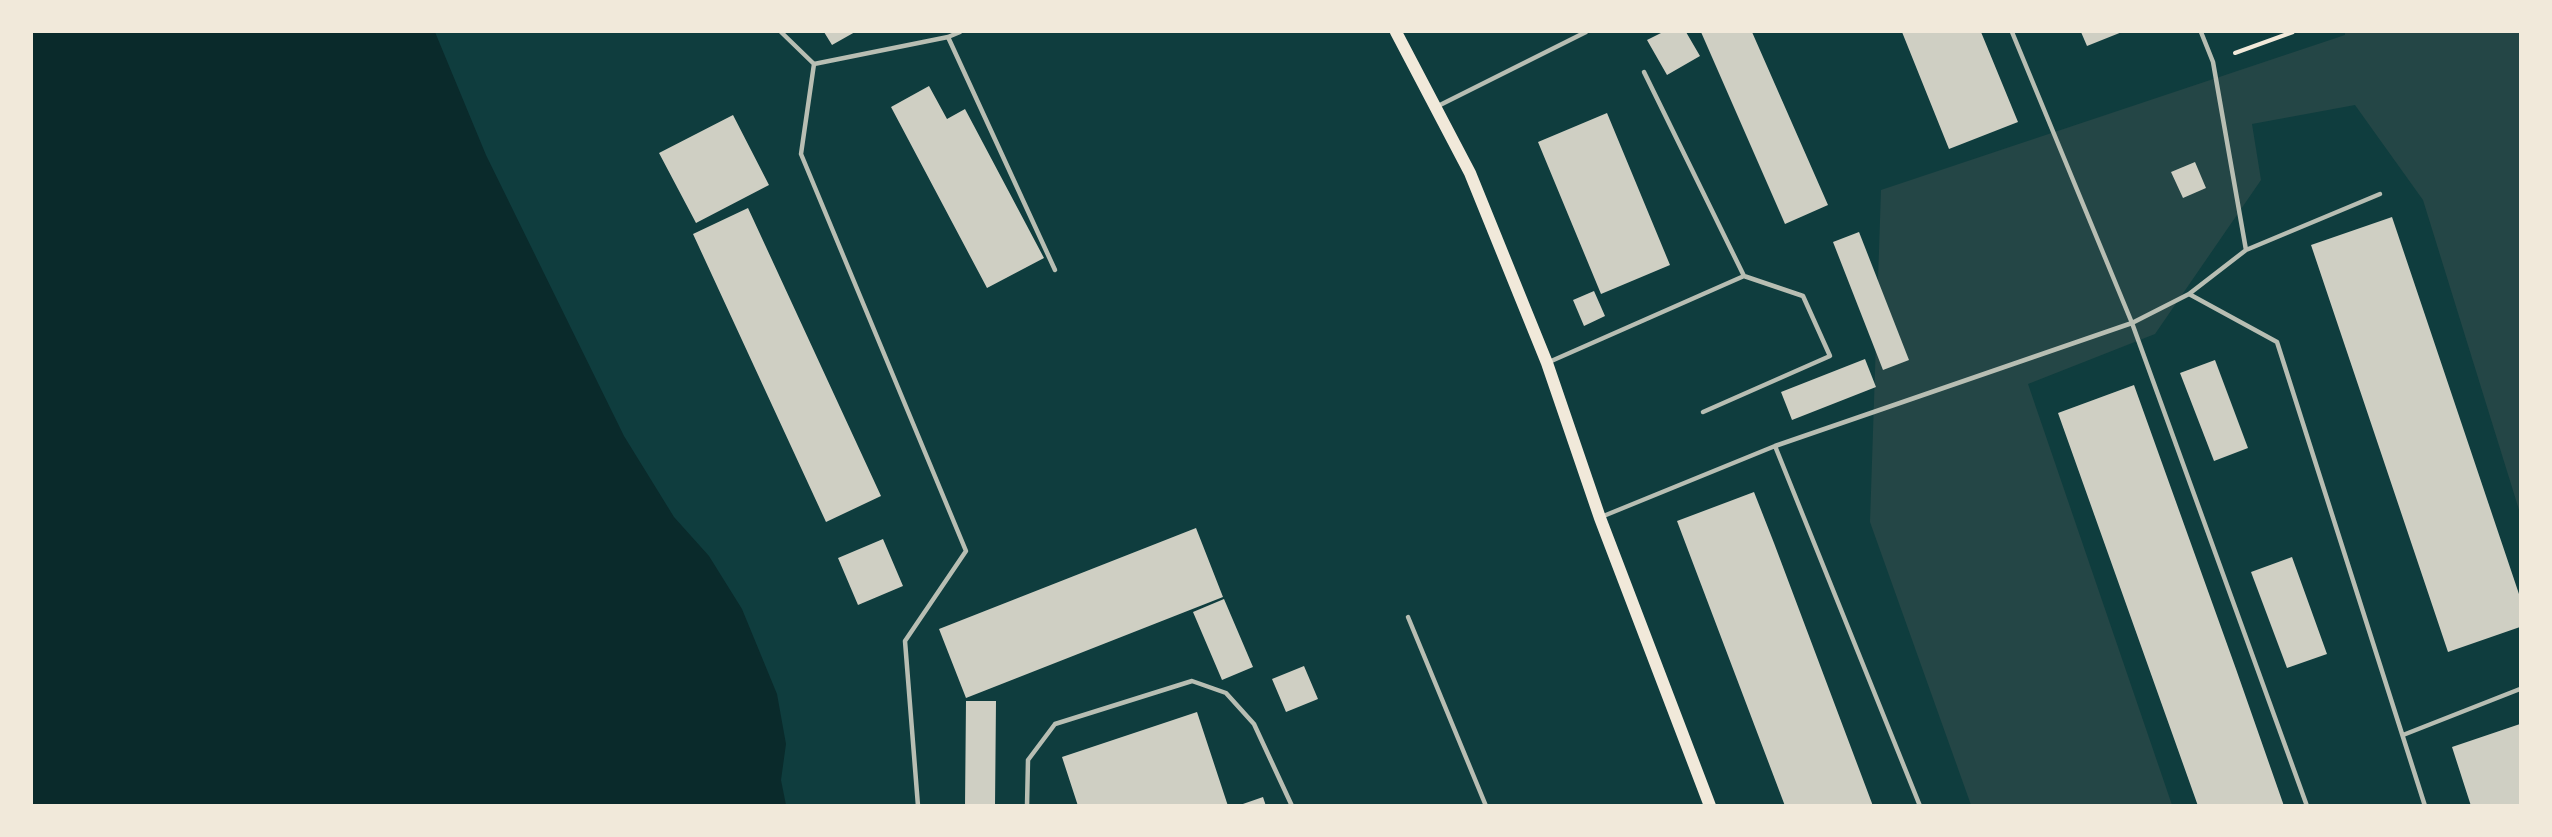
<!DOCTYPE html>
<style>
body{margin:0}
#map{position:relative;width:2552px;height:837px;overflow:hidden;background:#0f3d3e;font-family:Lato,sans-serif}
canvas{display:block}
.frame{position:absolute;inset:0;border:33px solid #f1e9da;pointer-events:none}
</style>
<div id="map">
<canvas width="2552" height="837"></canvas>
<div class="frame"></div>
</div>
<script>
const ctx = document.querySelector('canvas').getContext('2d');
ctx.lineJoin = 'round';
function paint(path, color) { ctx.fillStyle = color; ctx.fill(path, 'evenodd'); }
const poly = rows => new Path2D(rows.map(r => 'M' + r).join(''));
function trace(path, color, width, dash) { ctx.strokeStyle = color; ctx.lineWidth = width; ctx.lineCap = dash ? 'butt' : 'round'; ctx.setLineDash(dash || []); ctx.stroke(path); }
paint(poly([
 [2345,32,2520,32,2520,513,2423,200,2355,105,2252,124,2261,180,2155,334,2028,384,2172,805,1971,805,1870,522,1881,190,2345,35]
]), '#244646');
paint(poly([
 [32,32,435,32,486,155,624,436,674,517,709,556,742,609,777,694,786,744,781,780,786,805,32,805]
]), '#0a2a2b');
paint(poly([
 [824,32,855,32,832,45],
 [1663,32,1686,32,1700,56,1667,75,1647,40],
 [1701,32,1752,32,1828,205,1785,224],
 [1902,32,1981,32,2018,122,1949,149],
 [2081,32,2122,32,2087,46],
 [929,86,947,119,965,109,1044,258,987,288,891,107],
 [1607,113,1670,265,1601,294,1538,142],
 [733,115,769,185,696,223,659,153],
 [2195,162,2206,188,2183,198,2171,172],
 [748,208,881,496,826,522,693,234],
 [2392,217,2520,597,2520,627,2448,652,2311,245],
 [1859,232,1909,360,1883,370,1833,242],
 [1594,291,1605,316,1584,326,1573,300],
 [1865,359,1876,387,1792,420,1781,392],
 [2215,360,2248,448,2214,461,2180,373],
 [2134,385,2236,669,2284,806,2198,806,2058,413],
 [1754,492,1774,543,1873,806,1785,806,1677,521],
 [1196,528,1223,597,966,698,939,629],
 [883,539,903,586,858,605,838,558],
 [2292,557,2327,654,2287,668,2251,572],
 [1224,599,1253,667,1222,680,1193,612],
 [1304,666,1318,699,1286,712,1272,679],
 [966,701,996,701,995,806,965,806],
 [1197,712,1228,806,1078,806,1062,757],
 [2520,724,2520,806,2471,806,2452,747],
 [1263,797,1266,806,1240,806,1240,805]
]), '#cfcfc3');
trace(poly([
 [2235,53,2293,32]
]), '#f1e9da', 4);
trace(poly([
 [781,32,814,64,948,37,960,32],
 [2012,32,2132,323,2307,806],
 [2201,32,2213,62,2246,250],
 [948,37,1055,270],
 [814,64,801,154,966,551,905,641,918,806],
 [1436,107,1586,32],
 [2189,294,2277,342,2425,806],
 [1549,362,1744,276,1644,72],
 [1703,412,1830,356,1803,296,1744,276],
 [1775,446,1920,806],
 [1601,517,1775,446,2132,323,2189,294,2246,250,2380,194],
 [1408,617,1486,806],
 [2403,735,2520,689],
 [1027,806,1028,760,1055,724,1192,681,1226,693,1254,724,1292,806]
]), '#b8beb3', 4.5);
trace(poly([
 [1396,32,1470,173,1547,363,1600,518,1710,806]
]), '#f1e9da', 12);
</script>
